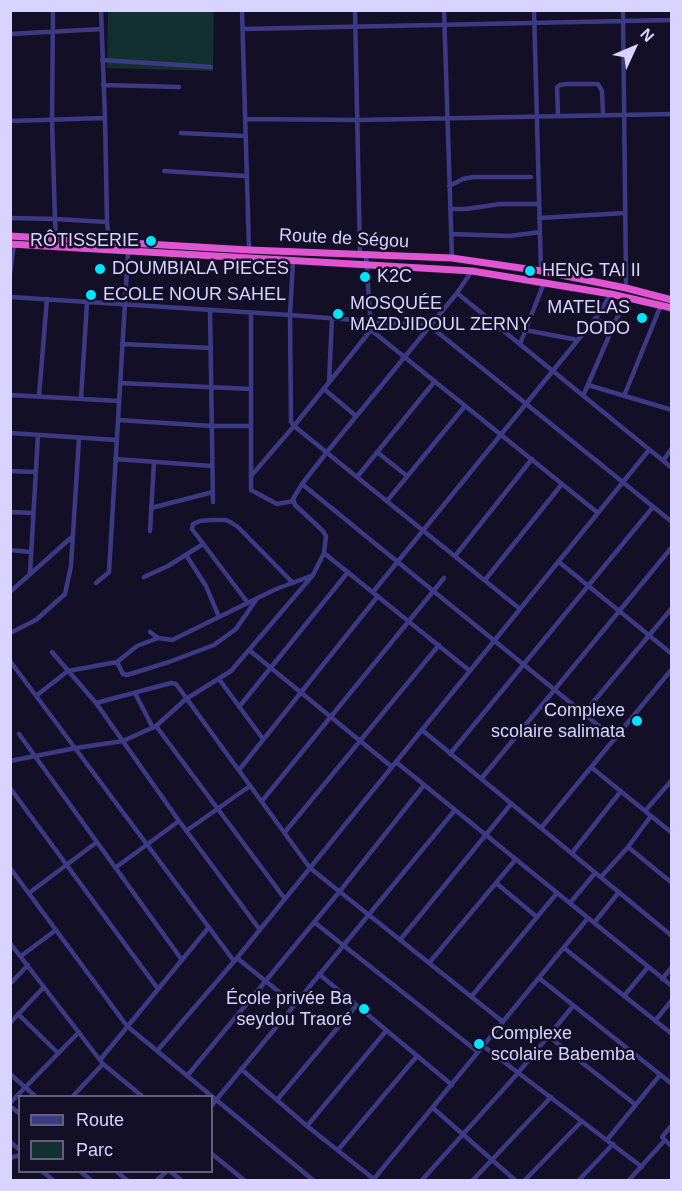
<!DOCTYPE html>
<meta charset="utf-8">
<style>
body{margin:0}
#map{position:relative;width:682px;height:1191px;overflow:hidden;background:#130f26;font-family:Arial,sans-serif}
canvas{display:block}
.frame{position:absolute;inset:0;border:12px solid #d9d4ff;pointer-events:none}
.legend{position:absolute;left:18px;top:1095px;width:195px;height:78px;box-sizing:border-box;background:#130f26;border:2px solid #625e7d;margin:0;padding:8px 10px;list-style:none;font-size:18px;color:#d9d4ff}
.legend li{display:flex;align-items:center;gap:12px;height:30px}
.legend b{width:30px;border:2px solid #625e7d}
.north{position:absolute;left:604px;top:18px;width:60px;height:60px;-webkit-text-stroke:4px #130f26;paint-order:stroke;rotate:46deg;font-size:16px;font-weight:700;line-height:24px;text-align:center;color:#d9d4ff}
.north::after{content:'';display:block;margin:auto;width:21px;height:27px;background:#d9d4ff;clip-path:polygon(50% 0,100% 100%,50% 72%,0 100%)}
</style>
<div id="map">
<canvas width="682" height="1191"></canvas>
<div class="frame"></div>
<ul class="legend">
<li><b style="height:8px;background:#3d3a85"></b>Route</li>
<li><b style="height:16px;background:#12302f"></b>Parc</li>
</ul>
<div class="north">N</div>
</div>
<script>
const ctx = document.querySelector('canvas').getContext('2d');
ctx.lineJoin = 'round';
function paint(path, color) { ctx.fillStyle = color; ctx.fill(path, 'evenodd'); }
const poly = rows => new Path2D(rows.map(r => 'M' + r).join(''));
function trace(path, color, width, dash) { ctx.strokeStyle = color; ctx.lineWidth = width; ctx.lineCap = dash ? 'butt' : 'round'; ctx.setLineDash(dash || []); ctx.stroke(path); }
function write(font, color, halo, rows, align = 'center') {
  ctx.font = font + ' Arial,sans-serif'; ctx.lineWidth = 5; ctx.setLineDash([]); ctx.textBaseline = 'middle'; ctx.strokeStyle = halo; ctx.fillStyle = color; for (const [text, x, y, turn = 0] of rows) {
    ctx.save(); ctx.translate(x, y); ctx.rotate((+turn || 0) * Math.PI / 180); ctx.textAlign = isNaN(turn) ? turn : align; if (halo) ctx.strokeText(text, 0, 0); ctx.fillText(text, 0, 0); ctx.restore();
  }
}
paint(poly([
 [108,11,214,11,213,71,107,68]
]), '#12302f');
trace(poly([
 [53,10,52,120,55,219,107,222],
 [101,10,105,118,107,222,109,241],
 [242,10,249,250],
 [355,10,360,255],
 [444,10,452,258],
 [534,10,541,271],
 [623,10,626,282],
 [243,29,672,20],
 [10,34,102,29],
 [102,60,211,67],
 [103,85,179,87],
 [558,116,557,87,560,85,566,84,598,84,602,91,603,115],
 [245,119,358,120,672,114],
 [10,121,105,118],
 [181,133,245,136],
 [164,171,246,176],
 [449,186,463,179,473,177,531,177],
 [450,209,466,209,500,204,539,204],
 [10,218,55,219,56,238],
 [539,218,625,213],
 [451,234,510,236,540,232],
 [293,261,290,315,291,422,294,426,520,609],
 [10,274,14,244],
 [457,293,672,468],
 [10,297,290,315,430,326,672,522],
 [210,310,213,502],
 [251,313,251,490,277,504,294,501],
 [595,319,611,294],
 [371,330,598,513],
 [525,330,578,340],
 [122,344,211,348],
 [520,344,544,283],
 [329,382,332,318],
 [120,383,251,389],
 [588,385,672,410],
 [324,389,356,416],
 [10,395,119,401],
 [39,396,47,299],
 [583,396,626,297],
 [624,396,661,305],
 [81,399,87,302],
 [118,420,212,426,251,426],
 [10,433,116,440],
 [377,452,407,476],
 [115,459,212,466],
 [663,461,672,448],
 [10,471,36,472],
 [251,476,294,426,371,330,366,255],
 [357,477,435,381],
 [302,484,615,739],
 [387,501,465,406],
 [151,508,213,492],
 [10,512,33,513],
 [150,531,154,462],
 [10,550,31,552],
 [324,553,470,671],
 [186,555,206,586,219,617],
 [455,556,532,459],
 [559,562,672,654],
 [30,573,38,435],
 [144,577,168,566,203,544],
 [485,580,562,484],
 [96,583,109,572,128,252],
 [10,592,73,536],
 [373,592,595,319,613,327],
 [248,603,192,529,193,524,200,521,211,520,226,520,232,523,238,527,293,583],
 [150,632,158,638,172,640,276,589,311,576],
 [10,633,36,620,65,594,71,566,79,438],
 [249,650,392,767],
 [52,652,96,703,179,821,260,930],
 [10,661,234,961],
 [117,662,123,674,127,675,169,662,214,645,236,629,256,600],
 [219,679,263,739],
 [135,693,153,728],
 [37,695,68,671,117,662,137,646,158,638],
 [96,703,171,683,176,684,310,868,503,1022],
 [239,707,348,572],
 [584,713,672,608],
 [156,726,285,899],
 [422,730,672,936],
 [19,734,182,960],
 [450,754,653,507],
 [10,761,76,748,123,741,156,726,186,699,231,671,313,575,324,553,326,536,322,530,295,505,293,499,302,484,327,452,457,293,472,271],
 [396,762,672,986],
 [591,767,672,833],
 [239,770,378,596],
 [481,779,672,547],
 [10,788,158,989],
 [262,801,444,578],
 [645,811,672,780],
 [541,828,672,669],
 [186,831,250,786],
 [285,832,439,645],
 [628,847,672,883],
 [572,853,621,791],
 [10,868,127,1026,313,1180],
 [115,868,179,821],
 [601,877,628,847,651,816],
 [496,883,537,917],
 [29,893,97,842],
 [570,903,595,873],
 [314,922,478,1052],
 [594,923,619,892],
 [400,940,511,804],
 [10,943,103,1064,142,1096],
 [564,948,672,1034],
 [21,956,56,930],
 [237,958,294,1004],
 [429,963,516,859],
 [319,974,452,1085],
 [539,978,672,1084],
 [662,979,672,967],
 [10,984,28,965],
 [624,996,648,967],
 [471,997,557,893],
 [18,1014,58,1053],
 [655,1021,672,1000],
 [10,1023,44,987],
 [548,1036,636,1105],
 [483,1046,642,1167],
 [157,1051,237,958,649,450],
 [100,1060,209,927],
 [241,1069,307,1126,375,1180],
 [10,1074,35,1096],
 [187,1076,340,891,424,785],
 [73,1096,103,1064],
 [277,1100,356,1006],
 [10,1103,79,1032],
 [212,1105,455,810],
 [10,1106,20,1114],
 [433,1108,515,1180],
 [672,1125,662,1137,672,1147],
 [307,1126,386,1031],
 [607,1140,660,1075],
 [10,1142,20,1150],
 [338,1150,417,1056],
 [212,1154,244,1180],
 [10,1158,20,1155],
 [43,1172,53,1180],
 [81,1172,91,1180],
 [117,1172,127,1180],
 [171,1172,181,1180],
 [157,1180,166,1172],
 [373,1180,588,918],
 [422,1180,518,1073,573,1006],
 [473,1180,551,1097],
 [525,1180,582,1121],
 [579,1180,613,1144],
 [629,1180,665,1140]
]), '#3d3a85', 4.5);
trace(poly([
 [10,236,249,250,452,258,541,271,626,288,672,300],
 [10,244,472,271,611,294,672,308]
]), '#e055d1', 7);
for (const [x, y, r, color] of [
 [151,241,6,"#00e5ff"],
 [100,269,6,"#00e5ff"],
 [530,271,6,"#00e5ff"],
 [365,277,6,"#00e5ff"],
 [91,295,6,"#00e5ff"],
 [338,314,6,"#00e5ff"],
 [642,318,6,"#00e5ff"],
 [637,721,6,"#00e5ff"],
 [364,1009,6,"#00e5ff"],
 [479,1044,6,"#00e5ff"]
]) { const dot = new Path2D(); dot.arc(x, y, r, 0, 2 * Math.PI); ctx.fillStyle = color; ctx.fill(dot); trace(dot, '#130f26', 2); }
write('18px', '#d9d4ff', '#130f26', [
 ["Route de Ségou",344,239,3]
]);
write('18px', '#d9d4ff', '#130f26', [
 ["RÔTISSERIE",139,241,"right"],
 ["DOUMBIALA PIECES",112,269],
 ["HENG TAI II",542,271],
 ["K2C",377,277],
 ["ECOLE NOUR SAHEL",103,295],
 ["MOSQUÉE",350,304],
 ["MAZDJIDOUL ZERNY",350,325],
 ["MATELAS",630,308,"right"],
 ["DODO",630,329,"right"],
 ["Complexe",625,711,"right"],
 ["scolaire salimata",625,732,"right"],
 ["École privée Ba",352,999,"right"],
 ["seydou Traoré",352,1020,"right"],
 ["Complexe",491,1034],
 ["scolaire Babemba",491,1055]
], 'left');
</script>
